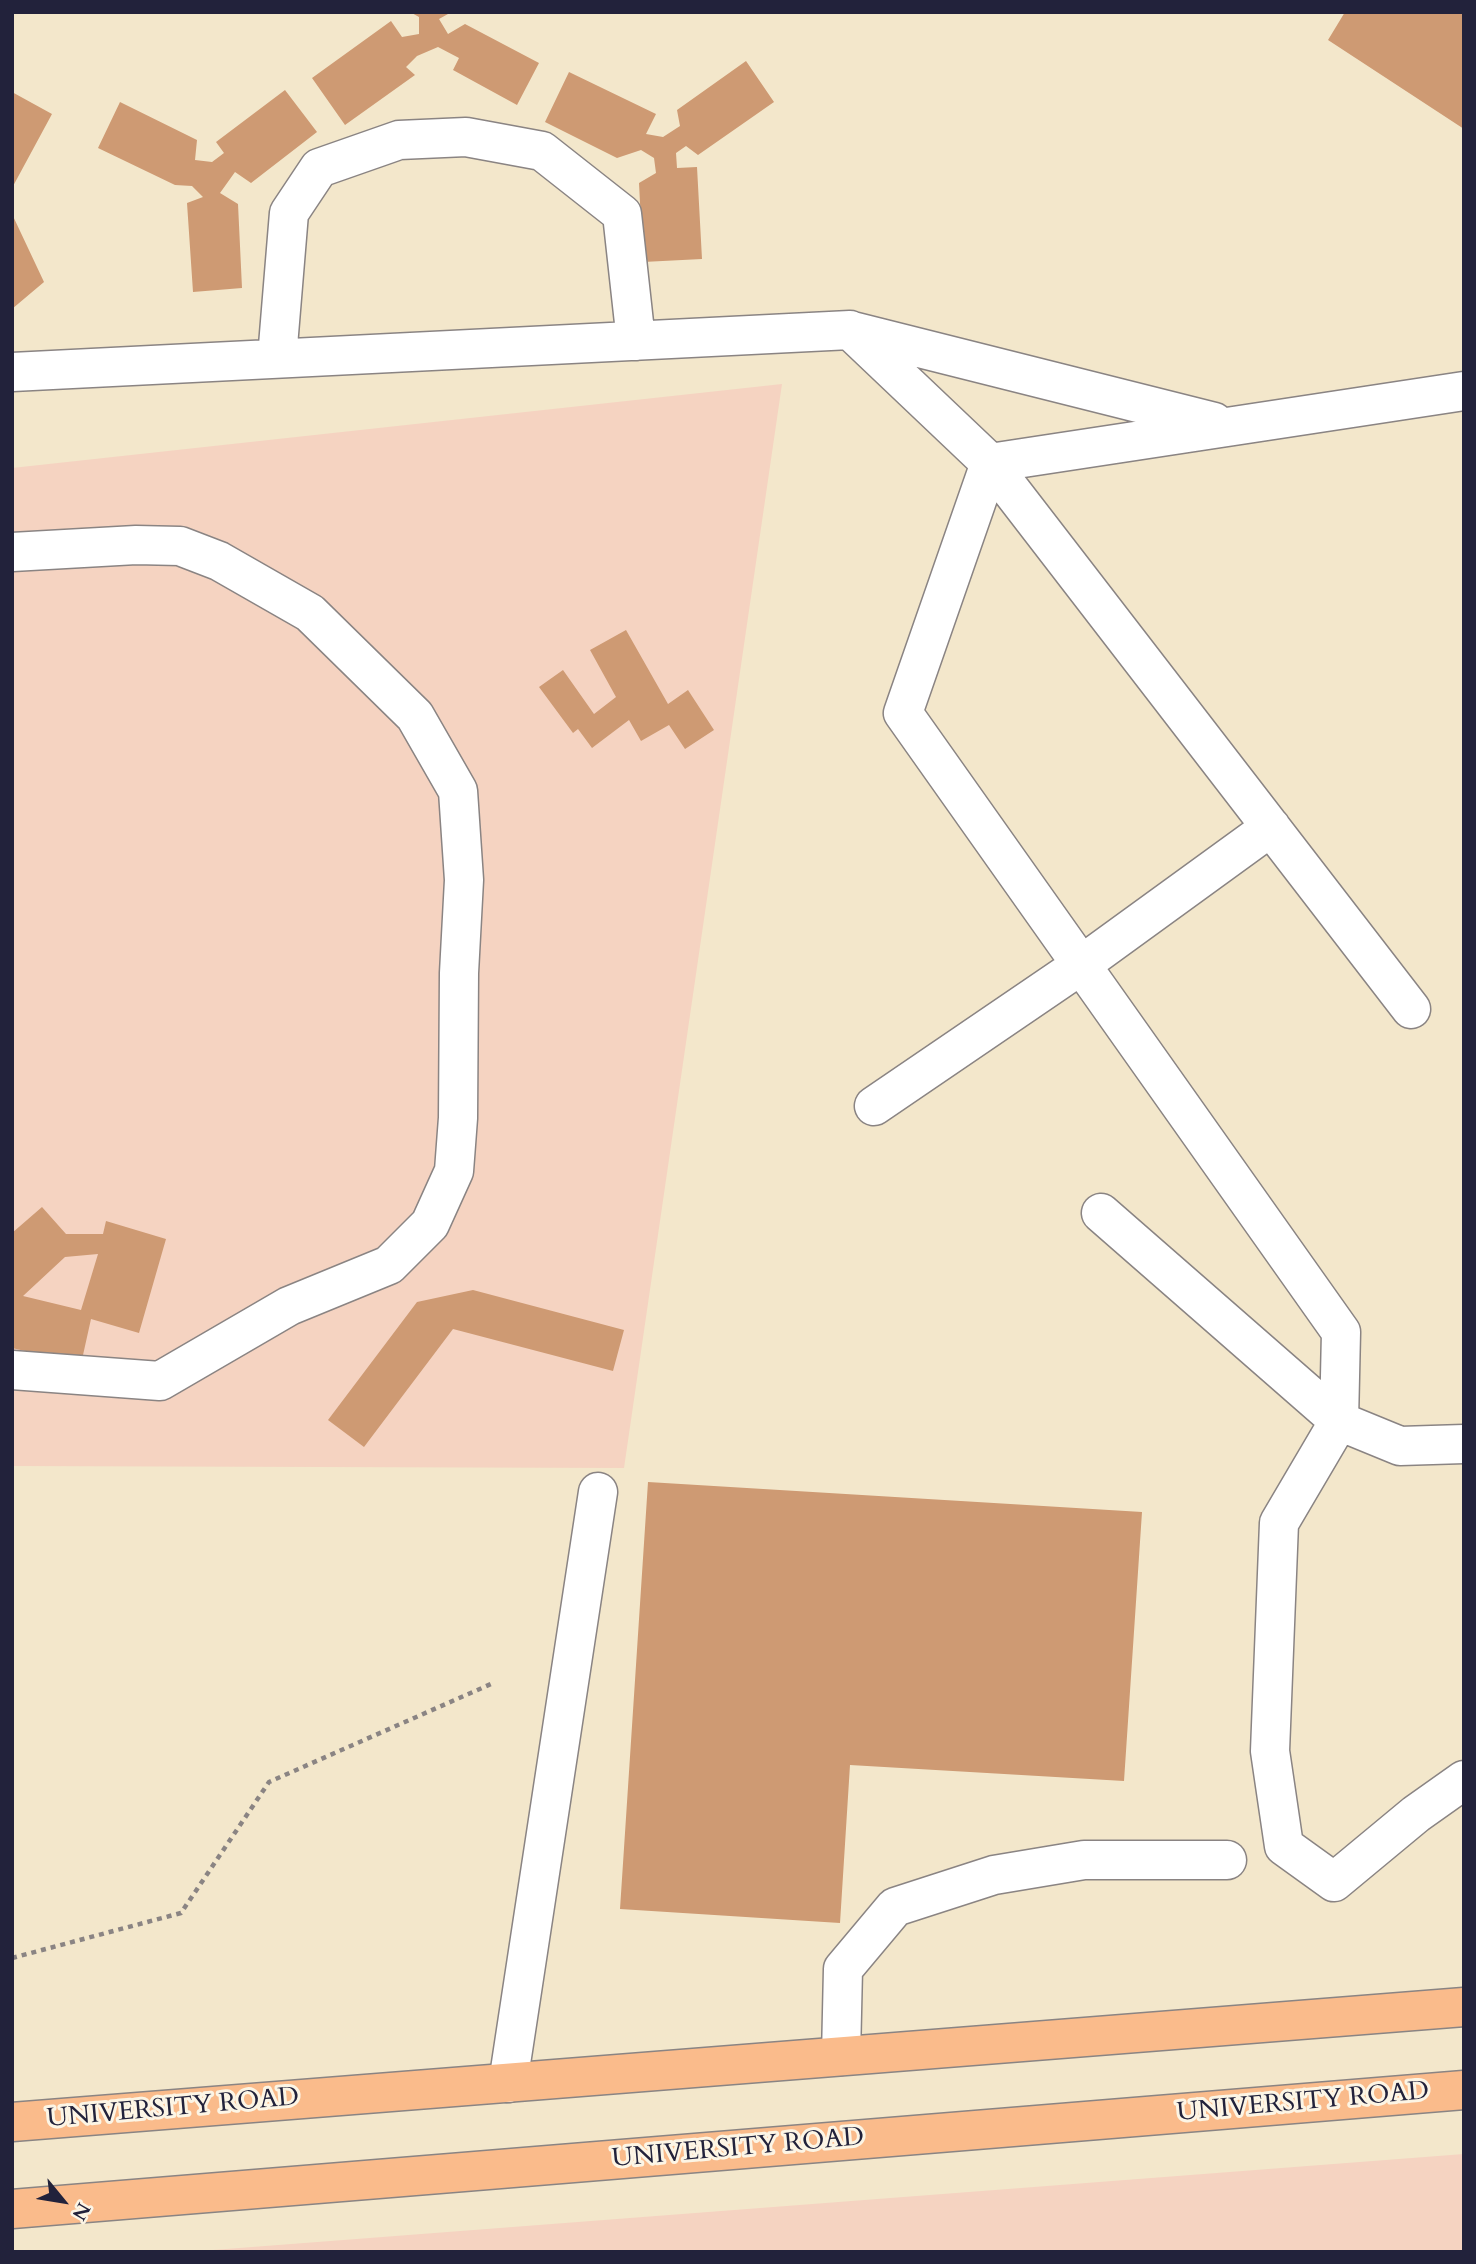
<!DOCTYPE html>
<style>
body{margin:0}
#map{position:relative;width:1476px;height:2264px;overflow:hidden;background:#f3e7cb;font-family:Cardo,serif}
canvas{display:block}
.frame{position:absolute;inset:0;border:14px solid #22223b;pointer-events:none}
.north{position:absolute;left:28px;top:2166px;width:70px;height:70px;-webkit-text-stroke:5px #fcf5e5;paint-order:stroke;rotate:120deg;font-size:19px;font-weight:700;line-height:28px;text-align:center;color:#22223b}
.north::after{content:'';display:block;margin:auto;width:24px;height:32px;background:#22223b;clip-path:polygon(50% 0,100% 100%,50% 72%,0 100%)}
</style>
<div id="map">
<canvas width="1476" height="2264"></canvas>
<div class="frame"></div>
<div class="north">N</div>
</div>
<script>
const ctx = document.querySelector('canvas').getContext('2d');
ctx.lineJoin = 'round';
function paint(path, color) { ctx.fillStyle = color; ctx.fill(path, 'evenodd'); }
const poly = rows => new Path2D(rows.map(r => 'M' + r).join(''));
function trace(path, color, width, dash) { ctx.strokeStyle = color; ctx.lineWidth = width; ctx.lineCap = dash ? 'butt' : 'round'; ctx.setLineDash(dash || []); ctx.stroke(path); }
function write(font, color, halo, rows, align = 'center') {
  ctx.font = font + ' Cardo,serif'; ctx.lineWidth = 6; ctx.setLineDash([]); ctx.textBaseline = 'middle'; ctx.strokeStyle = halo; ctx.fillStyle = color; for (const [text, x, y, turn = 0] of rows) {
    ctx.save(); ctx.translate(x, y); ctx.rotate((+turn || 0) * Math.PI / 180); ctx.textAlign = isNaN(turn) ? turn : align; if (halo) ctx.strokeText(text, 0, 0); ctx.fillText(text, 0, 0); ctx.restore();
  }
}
paint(poly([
 [782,384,624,1468,12,1466,12,468],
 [1464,2154,1464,2252,187,2252]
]), '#f5d3c1');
paint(poly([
 [410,12,447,12,448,14,439,19,448,34,465,24,539,63,517,105,453,70,459,58,438,47,417,56,406,67,415,75,345,125,312,78,391,21,402,37,419,34,419,17],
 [1345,12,1464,12,1464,129,1328,40],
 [746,61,774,102,698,155,686,146,676,153,677,168,697,167,702,259,643,262,639,183,656,173,654,158,641,150,617,158,545,122,569,72,656,114,646,134,663,137,680,126,677,110],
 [285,90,317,132,251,183,235,172,220,193,238,204,242,288,193,292,187,203,203,197,192,186,175,185,98,148,120,102,197,140,195,160,212,162,224,153,216,142],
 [12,92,52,114,12,188],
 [12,214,44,282,12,309],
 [626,630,668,704,688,690,714,730,685,749,669,725,641,741,629,720,592,748,578,729,573,733,539,687,563,670,594,714,616,697,590,650],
 [42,1207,66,1234,103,1234,106,1221,166,1239,139,1333,91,1319,81,1364,12,1348,12,1233],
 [98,1254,81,1310,23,1296,65,1257],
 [473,1290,624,1330,613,1371,453,1329,364,1447,328,1420,417,1302],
 [648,1482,1142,1512,1124,1781,850,1765,840,1923,620,1909]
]), '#ce9a73');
const minor = poly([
 [852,331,1214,422],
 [277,358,289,213,319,168,399,140,466,137,542,151,622,214,636,341],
 [12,372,850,330,990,463,1464,391],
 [990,463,903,713,1341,1332,1339,1421,1279,1523,1270,1751,1284,1846,1334,1882,1416,1814,1464,1780],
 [990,463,1411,1009],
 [12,552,136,545,180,546,219,561,310,613,415,716,458,791,464,880,459,973,458,1118,454,1171,430,1224,389,1265,289,1306,160,1381,12,1370],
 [874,1106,1081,965,1271,827],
 [1101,1213,1339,1421,1400,1446,1464,1444],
 [841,2056,843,1969,895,1907,994,1875,1084,1860,1227,1860],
 [508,2083,598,1492]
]);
const major = poly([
 [12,2122,1464,2007],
 [12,2209,1464,2090]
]);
trace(minor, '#8a8483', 41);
trace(major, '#8a8483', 41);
trace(poly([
 [12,1958,181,1913,269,1782,491,1684]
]), '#8a8483', 4.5, [5, 5]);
trace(minor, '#fff', 38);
trace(major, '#fabb8b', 38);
write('26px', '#22223b', '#fcf5e5', [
 ["UNIVERSITY ROAD",1303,2103,-5],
 ["UNIVERSITY ROAD",173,2109,-5],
 ["UNIVERSITY ROAD",738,2149,-5]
]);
</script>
